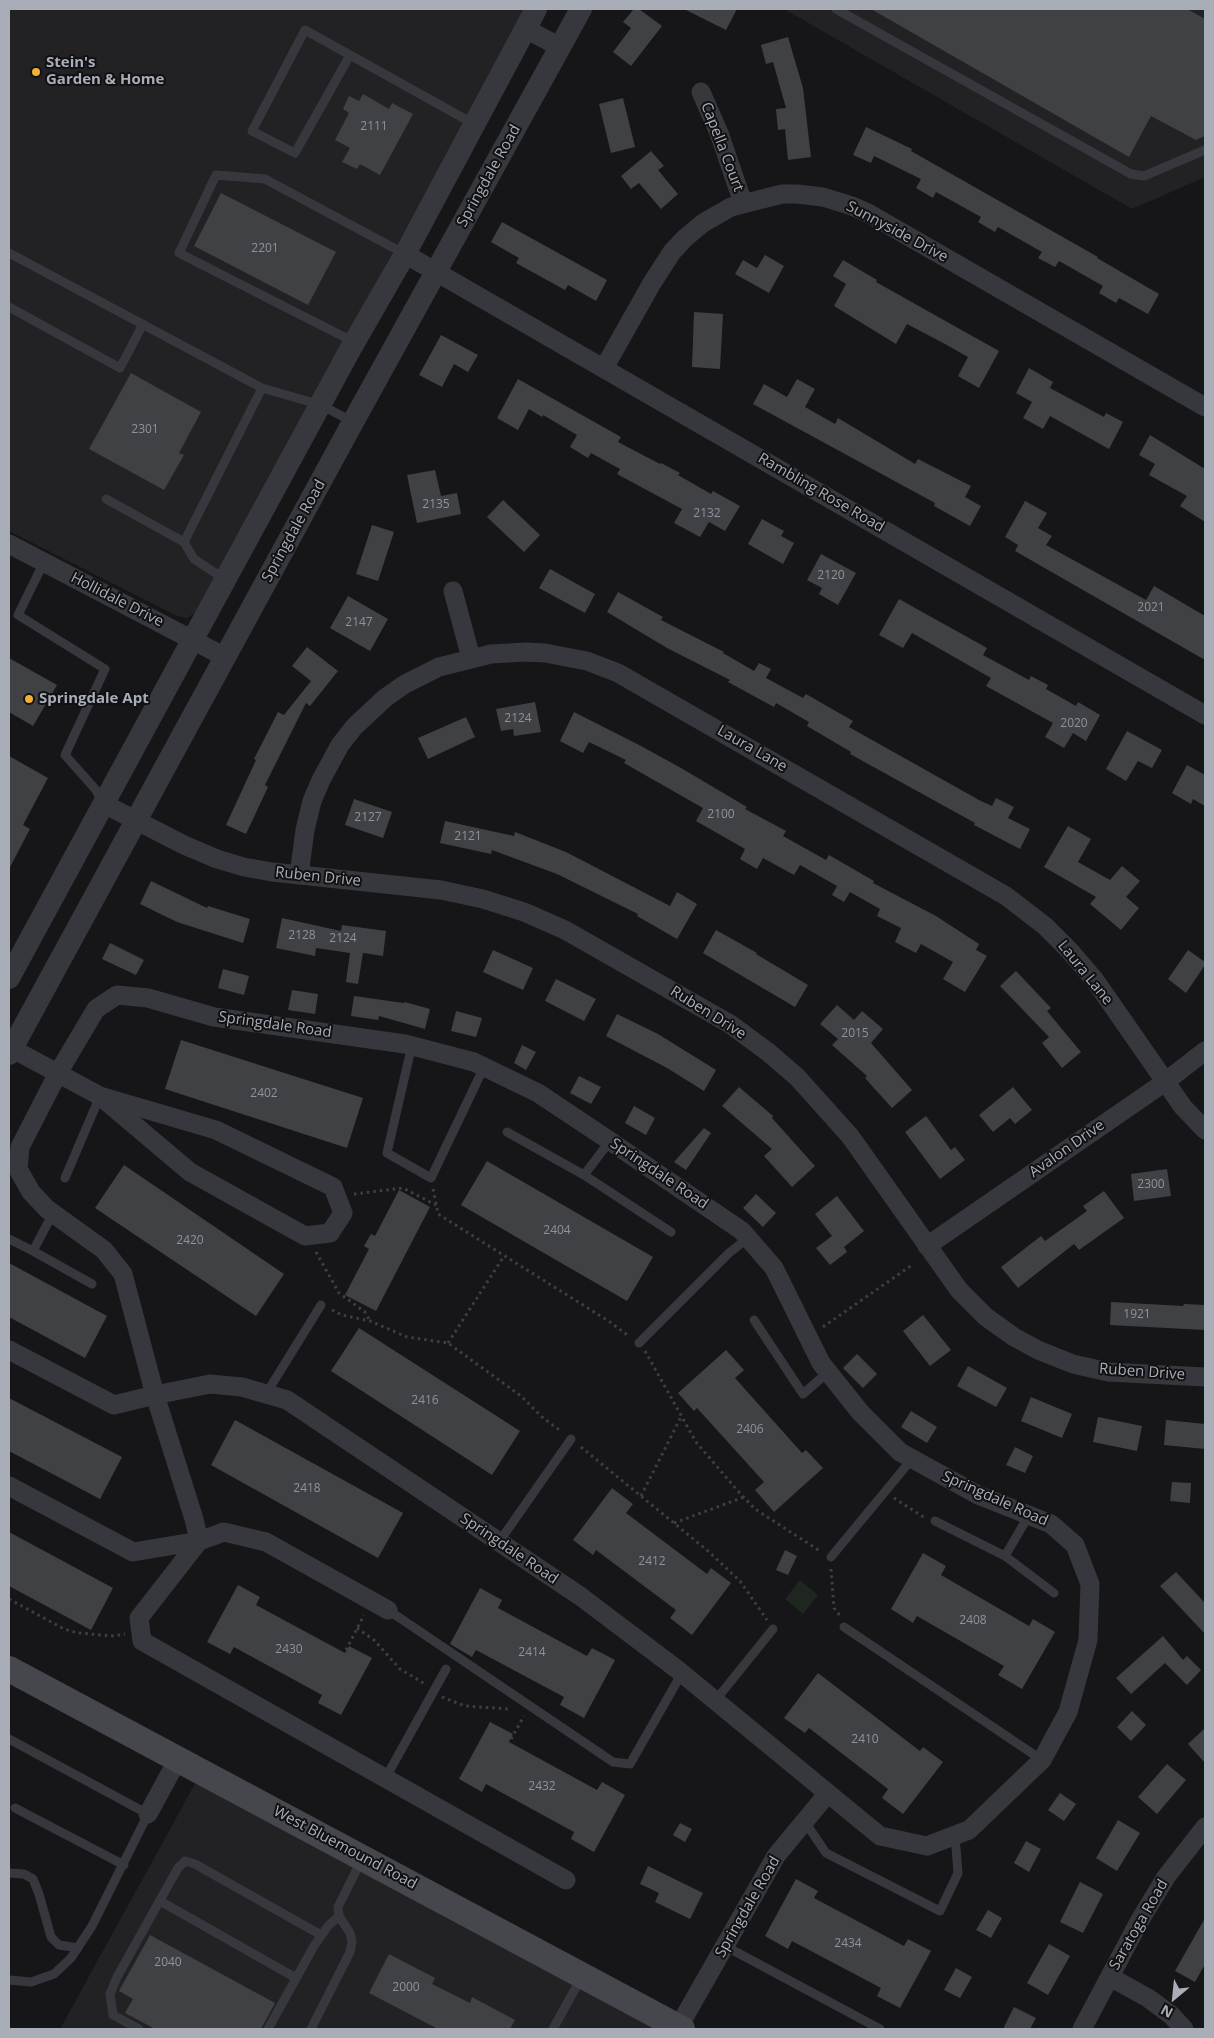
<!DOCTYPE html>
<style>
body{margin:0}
#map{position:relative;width:1214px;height:2038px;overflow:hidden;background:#161618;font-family:"Open Sans",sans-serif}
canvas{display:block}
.frame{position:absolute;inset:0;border:10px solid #a8adb8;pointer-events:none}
.north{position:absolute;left:1149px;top:1973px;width:50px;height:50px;-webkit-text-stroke:4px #111113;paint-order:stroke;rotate:208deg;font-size:14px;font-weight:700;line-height:20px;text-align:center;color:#a8adb8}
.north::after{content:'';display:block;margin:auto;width:18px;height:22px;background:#a8adb8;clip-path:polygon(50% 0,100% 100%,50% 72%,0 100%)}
</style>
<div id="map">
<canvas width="1214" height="2038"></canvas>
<div class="frame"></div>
<div class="north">N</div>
</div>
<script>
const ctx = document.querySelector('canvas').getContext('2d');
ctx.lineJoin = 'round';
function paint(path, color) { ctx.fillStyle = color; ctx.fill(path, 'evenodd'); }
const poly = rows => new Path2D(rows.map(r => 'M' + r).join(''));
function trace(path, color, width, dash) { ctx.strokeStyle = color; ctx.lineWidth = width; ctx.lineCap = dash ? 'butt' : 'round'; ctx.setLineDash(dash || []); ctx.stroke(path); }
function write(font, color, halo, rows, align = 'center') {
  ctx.font = font + ' "Open Sans",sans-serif'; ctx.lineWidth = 4; ctx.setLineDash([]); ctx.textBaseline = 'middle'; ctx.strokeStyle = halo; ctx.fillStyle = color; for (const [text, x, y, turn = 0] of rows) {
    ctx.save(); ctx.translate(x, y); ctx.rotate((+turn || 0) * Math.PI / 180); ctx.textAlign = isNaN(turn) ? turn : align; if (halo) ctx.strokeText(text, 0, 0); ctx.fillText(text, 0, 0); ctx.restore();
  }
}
paint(poly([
 [9,9,526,9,196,612,187,618,177,616,9,531],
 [784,9,1205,9,1205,177,1132,209],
 [202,1771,682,2029,60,2029]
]), '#222225');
paint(poly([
 [800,1580,818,1595,803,1614,785,1599]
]), '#1e261f');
paint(poly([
 [634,9,639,9,662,26,631,66,613,52,631,28,623,22],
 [684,9,737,9,726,30],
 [871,9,1187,9,1205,19,1205,136,1196,140,1151,116,1129,157],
 [788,37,803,88,811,157,788,160,785,129,778,130,776,109,786,108,773,62,766,64,761,45],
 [363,94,389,109,392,103,413,114,380,175,360,164,357,169,342,162,350,148,335,140,349,113,343,109,349,96,359,101],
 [623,98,635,147,611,153,599,104],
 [866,127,912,149,911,151,1098,257,1097,258,1159,294,1148,314,1119,298,1116,303,1099,293,1103,286,1059,261,1055,267,1038,258,1042,252,998,227,995,232,978,222,981,217,936,192,933,198,916,188,921,179,874,156,871,163,853,155],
 [651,151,664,166,658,170,678,194,661,209,639,183,631,189,621,176],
 [221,193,336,252,308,305,194,246],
 [502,222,607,280,596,301,568,285,565,290,516,263,519,258,491,242],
 [765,255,784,266,769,293,735,274,743,260,757,268],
 [843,260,877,280,876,282,999,351,979,388,958,376,968,357,945,344,907,324,896,344,834,306,846,284,833,276],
 [694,312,723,314,720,369,692,367],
 [441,335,478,355,468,372,454,364,442,387,419,375],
 [1029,368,1053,382,1050,388,1104,417,1106,413,1123,422,1109,449,1050,416,1043,429,1023,418,1032,402,1016,393],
 [131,373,201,412,179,453,184,455,164,490,89,449],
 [518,379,621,437,618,442,660,464,661,463,680,473,678,475,711,494,713,491,740,506,725,531,709,522,700,537,674,523,682,509,617,474,620,469,591,453,588,458,570,447,577,435,543,415,542,417,529,409,518,430,497,418],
 [797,379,815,389,805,407,835,424,838,418,915,464,918,459,971,486,965,497,981,506,970,526,934,506,935,503,753,404,764,384,787,397],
 [1150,435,1205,469,1205,522,1180,506,1187,496,1149,475,1155,464,1139,455],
 [435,470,441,496,457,493,461,514,417,523,407,475],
 [503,500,540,535,524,552,487,517],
 [1025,501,1047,513,1038,528,1052,536,1046,545,1146,600,1154,586,1205,616,1205,660,1015,551,1018,545,1005,537],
 [762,519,784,531,781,536,794,543,783,564,748,544],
 [372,525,394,532,378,581,356,574],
 [821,554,856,573,838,605,819,594,822,588,807,580],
 [550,569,595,594,585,613,539,588],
 [618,592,663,617,661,620,724,652,723,653,754,671,759,663,771,669,766,678,803,698,806,694,853,721,849,727,979,800,992,806,996,798,1014,807,1008,818,1030,829,1020,849,974,825,975,823,850,754,851,752,807,726,809,722,776,703,774,707,728,682,730,680,667,648,607,612],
 [348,596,388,619,370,651,330,628],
 [899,599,987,648,983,655,1029,680,1031,676,1048,685,1046,689,1076,706,1078,702,1100,715,1086,741,1073,733,1064,748,1045,737,1053,723,986,686,991,678,912,633,903,648,879,635],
 [307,647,338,671,310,706,306,703,265,785,268,787,246,834,226,825,256,760,254,759,278,712,284,715,311,681,292,666],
 [9,658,57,685,33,726,9,712],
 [535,702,541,732,514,736,513,729,501,731,496,709],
 [574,712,641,746,681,768,747,807,745,809,786,831,783,836,826,860,829,855,874,881,873,883,936,916,979,944,976,950,987,956,965,992,943,979,953,962,921,944,916,953,895,942,901,928,877,916,880,909,850,892,844,902,832,895,837,886,800,865,794,875,763,858,757,869,740,859,745,849,696,821,703,808,624,763,626,760,589,742,583,753,560,741],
 [466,717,475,737,428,759,418,738],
 [1127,731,1162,750,1152,768,1138,761,1126,781,1106,769],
 [9,756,48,778,23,825,30,829,9,869],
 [1187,765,1205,775,1205,806,1193,799,1191,804,1172,793],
 [354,799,392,812,383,838,345,825],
 [445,821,514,836,515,832,566,852,670,906,677,892,697,904,677,939,637,916,638,914,557,874,492,850,491,854,440,843],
 [1068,826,1091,839,1078,862,1110,880,1122,866,1140,881,1126,897,1139,908,1121,930,1090,904,1096,897,1044,867],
 [151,881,207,908,208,906,250,919,243,943,177,922,140,904],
 [282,918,341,931,342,925,386,931,383,956,363,953,358,984,346,982,350,953,316,948,315,956,276,948],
 [716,930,757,953,756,954,808,985,795,1007,703,953],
 [110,943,144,960,136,975,102,959],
 [493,950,533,968,523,990,483,972],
 [1188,950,1205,962,1205,965,1186,993,1168,979],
 [223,969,249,976,244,995,218,988],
 [1016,971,1051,1008,1047,1011,1081,1052,1062,1068,1042,1043,1049,1037,1000,986],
 [556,979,596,999,584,1021,545,1001],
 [292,990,318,994,315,1014,288,1010],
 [354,996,404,1003,405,1002,430,1009,425,1029,379,1016,378,1020,351,1016],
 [837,1005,854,1020,862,1011,883,1029,871,1043,912,1090,892,1108,865,1078,867,1076,832,1045,838,1039,820,1024],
 [456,1011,482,1018,476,1037,451,1031],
 [617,1014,658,1034,716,1070,704,1091,667,1068,606,1036],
 [181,1040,363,1098,347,1148,165,1089],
 [522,1045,536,1052,526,1070,514,1063],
 [579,1076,601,1087,591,1104,570,1093],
 [739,1087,773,1116,772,1118,815,1166,792,1187,764,1156,772,1149,722,1106],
 [1013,1087,1032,1110,1015,1124,1010,1118,993,1132,979,1115],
 [634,1106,655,1118,646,1135,625,1123],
 [926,1116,951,1150,955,1147,965,1160,940,1179,905,1132],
 [704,1128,711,1133,686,1170,674,1162],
 [487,1161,653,1257,627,1301,461,1205],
 [124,1165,284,1274,256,1316,95,1208],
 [1167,1169,1171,1196,1134,1201,1131,1174],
 [399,1190,430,1207,376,1311,345,1295,369,1249,364,1246,371,1234,375,1236],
 [1104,1191,1124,1218,1079,1250,1074,1244,1018,1288,1001,1267,1041,1236,1045,1241,1087,1211,1083,1206],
 [756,1194,776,1213,763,1227,743,1208],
 [837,1196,864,1231,844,1247,847,1252,830,1265,816,1248,832,1236,815,1214],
 [9,1263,107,1316,85,1358,9,1317],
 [1111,1302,1183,1306,1184,1304,1205,1305,1205,1330,1110,1325],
 [923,1315,951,1350,930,1366,903,1331],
 [359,1328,520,1431,492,1475,331,1371],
 [726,1350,744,1370,735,1378,802,1453,806,1450,823,1468,774,1512,755,1490,764,1482,697,1408,694,1411,678,1393],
 [857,1354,877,1374,863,1388,843,1368],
 [968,1366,1007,1388,996,1407,957,1386],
 [1031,1397,1072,1414,1062,1438,1021,1421],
 [9,1398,122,1457,100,1499,9,1451],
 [911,1411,937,1427,927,1443,901,1427],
 [1098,1417,1142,1426,1137,1451,1093,1442],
 [235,1420,403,1513,378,1558,211,1465],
 [1166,1420,1205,1424,1205,1449,1164,1445],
 [1015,1447,1033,1456,1025,1473,1006,1465],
 [1172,1482,1191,1483,1190,1503,1170,1501],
 [612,1488,633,1504,626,1513,707,1574,711,1568,731,1583,692,1635,670,1618,676,1610,596,1550,593,1555,573,1540],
 [9,1532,113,1588,91,1630,9,1586],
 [785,1550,797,1556,788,1575,776,1570],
 [923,1553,946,1566,941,1575,1029,1626,1033,1619,1055,1632,1022,1689,998,1675,1004,1666,917,1616,913,1623,891,1609],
 [1176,1572,1205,1603,1205,1634,1160,1586],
 [238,1585,260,1597,256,1605,345,1653,349,1646,372,1658,341,1715,318,1703,322,1695,234,1647,230,1654,207,1642],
 [480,1588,502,1600,498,1608,587,1656,592,1648,615,1660,584,1718,560,1705,564,1697,476,1650,472,1657,450,1644],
 [1163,1636,1183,1660,1187,1656,1201,1670,1187,1685,1165,1663,1131,1694,1116,1678],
 [818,1673,920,1751,923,1747,943,1762,903,1814,882,1798,888,1789,809,1728,805,1733,784,1718],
 [1132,1711,1146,1725,1131,1741,1117,1727],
 [490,1722,513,1734,509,1742,597,1790,602,1782,625,1795,594,1852,571,1839,574,1832,486,1784,482,1792,459,1779],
 [1205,1728,1205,1763,1188,1744],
 [1167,1764,1186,1780,1157,1814,1138,1797],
 [1060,1793,1076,1804,1064,1821,1048,1810],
 [1118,1820,1140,1833,1117,1871,1096,1858],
 [680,1823,692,1829,685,1842,673,1835],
 [1026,1841,1041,1849,1029,1872,1014,1863],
 [648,1866,703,1893,690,1919,655,1902,659,1893,640,1884],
 [796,1879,818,1891,814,1898,904,1946,908,1939,931,1951,900,2008,877,1996,881,1988,792,1941,788,1949,765,1936],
 [1080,1882,1103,1894,1083,1933,1060,1922],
 [988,1910,1002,1918,991,1938,976,1930],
 [1205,1918,1205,1964,1195,1982,1175,1971],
 [150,1935,275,2003,261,2029,155,2029,125,2013,133,1999,119,1991],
 [1049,1944,1070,1956,1048,1995,1027,1983],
 [389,1954,435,1978,432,1984,470,2003,472,1997,515,2020,510,2029,438,2029,369,1993],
 [956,1968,972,1977,960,1998,944,1990],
 [1014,2007,1036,2018,1030,2029,1003,2029]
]), '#404145');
trace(poly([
 [433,1189,438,1214,610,1322,630,1337],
 [354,1194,403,1188,436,1205],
 [316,1252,339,1293,365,1312,370,1321],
 [332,1310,342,1315,370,1321,407,1337,448,1343,521,1396,542,1417,562,1432],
 [823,1327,912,1265],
 [448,1343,504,1256],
 [645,1351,696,1442,737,1490,755,1509,820,1551],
 [581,1447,708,1551,740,1581,767,1620],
 [641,1496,681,1417],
 [894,1498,925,1518],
 [674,1523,744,1497],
 [831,1569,834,1608,841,1617],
 [9,1599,64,1629,78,1633,114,1636,125,1634],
 [357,1628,374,1640,400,1669,425,1684],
 [346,1650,364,1615],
 [442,1697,465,1706,509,1709],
 [511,1739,524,1716]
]), '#3d3f44', 3, [2.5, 4]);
trace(poly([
 [836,9,1131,174,1144,176,1205,150],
 [350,55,295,153,252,131,305,30,474,124],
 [9,253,262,388,184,542],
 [9,307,120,368,143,324],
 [354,342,179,253,216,175,265,179,405,254],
 [262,388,321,405,353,422],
 [106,499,184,542,194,559,226,580],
 [44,562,18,615,105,669,65,755,96,790,102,802],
 [412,1045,387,1153,431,1178,484,1067],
 [507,1132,584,1175,610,1141],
 [584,1175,671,1232],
 [65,1178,100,1096],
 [53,1213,33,1251,92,1284],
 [9,1239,33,1251],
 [754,1320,803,1394,828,1372],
 [639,1343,729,1253,748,1238],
 [266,1394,321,1305],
 [1029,1515,1005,1556,1054,1593],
 [935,1521,1005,1556],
 [499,1542,571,1439],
 [831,1557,912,1459],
 [388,1610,613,1762,630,1764,682,1673],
 [844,1627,1042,1760],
 [715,1701,773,1629],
 [9,1739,148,1814,92,1926,71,1958,54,1974,31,1982,9,1980],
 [385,1779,446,1669],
 [15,1808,124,1865],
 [805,1822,826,1853,940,1911,958,1873,955,1835],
 [9,1873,24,1874,33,1879,39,1894,51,1937,59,1945,78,1948],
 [160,1901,296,1978],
 [725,1946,880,2029],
 [139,2029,113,2015,110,1994,117,1977,178,1868,185,1861,195,1864,321,1935],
 [268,2029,314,1946,328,1926,339,1916],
 [311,2029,350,1952,352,1942,350,1933,339,1916,338,1907,361,1861],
 [553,2029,581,1978]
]), '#37383d', 9);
trace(poly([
 [526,29,560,47],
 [701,92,719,133,743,203],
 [405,254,1205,715],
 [604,368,652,283,672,252,685,238,703,223,731,207,782,194,797,194,823,197,852,206,868,213,1205,407],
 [9,544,225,657],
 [453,591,471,658],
 [104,804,184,845,217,859,244,867,272,872,441,890,483,899,524,912,565,930,730,1024,768,1052,797,1077,850,1136,959,1290,986,1317,1014,1337,1038,1350,1073,1364,1108,1372,1205,1377],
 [299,875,305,830,312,801,321,780,340,745,354,727,385,698,405,684,439,667,491,654,526,652,545,653,587,661,618,673,1006,896,1045,926,1069,950,1094,979,1183,1107,1205,1130],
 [9,1047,100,1096,190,1172,305,1236,330,1233,343,1213,333,1187,216,1130,100,1096],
 [927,1246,1165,1082,1205,1051],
 [9,1350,114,1405,155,1395,210,1384,242,1387,287,1400,580,1596,678,1670,880,1836,927,1846,969,1830,1042,1760,1068,1712,1088,1640,1090,1584,1075,1545,1051,1524,978,1495,900,1452,860,1412,821,1363,774,1268,742,1231,610,1141,538,1093,474,1062,405,1044,214,1017,148,998,117,995,96,1009,58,1073,20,1147,18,1169,31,1192,47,1209,104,1250,123,1274,155,1395,194,1519,199,1541,133,1552,9,1486],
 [388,1610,266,1542,224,1532,199,1541,139,1618,142,1641,566,1880],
 [148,1814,178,1759],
 [1110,1977,1148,1998,1171,2015,1184,2029],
 [678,2028,776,1856,828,1793],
 [1082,2029,1140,1920,1166,1877,1205,1827]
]), '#37383d', 19);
trace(poly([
 [9,978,351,348,405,254,536,9],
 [9,1054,353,422,581,9]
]), '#37383d', 22);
trace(poly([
 [9,1669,682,2029]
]), '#45474d', 26);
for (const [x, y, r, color] of [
 [36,72,5,"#f2b134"],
 [29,699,5,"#f2b134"]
]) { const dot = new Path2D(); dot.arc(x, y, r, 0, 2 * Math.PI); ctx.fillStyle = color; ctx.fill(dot); trace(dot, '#111113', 2); }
write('12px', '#8e929b', null, [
 ["2111",374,127],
 ["2201",265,249],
 ["2301",145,430],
 ["2135",436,505],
 ["2132",707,514],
 ["2120",831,576],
 ["2021",1151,608],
 ["2147",359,623],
 ["2124",518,719],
 ["2020",1074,724],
 ["2100",721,815],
 ["2127",368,818],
 ["2121",468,837],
 ["2128",302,936],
 ["2124",343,939],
 ["2015",855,1034],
 ["2402",264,1094],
 ["2300",1151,1185],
 ["2404",557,1231],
 ["2420",190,1241],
 ["1921",1137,1315],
 ["2416",425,1401],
 ["2406",750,1430],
 ["2418",307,1489],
 ["2412",652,1562],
 ["2408",973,1621],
 ["2430",289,1650],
 ["2414",532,1653],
 ["2410",865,1740],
 ["2432",542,1787],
 ["2434",848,1944],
 ["2040",168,1963],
 ["2000",406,1988]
]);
write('bold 15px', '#a8adb8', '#111113', [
 ["Stein's",46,63],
 ["Garden & Home",46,80],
 ["Springdale Apt",39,699]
], 'left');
write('15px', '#a8adb8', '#111113', [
 ["Capella Court",722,147,69],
 ["Springdale Road",489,176,-61],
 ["Sunnyside Drive",897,232,28],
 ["Rambling Rose Road",821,493,30],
 ["Springdale Road",294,531,-61],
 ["Hollidale Drive",117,600,27],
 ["Laura Lane",752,749,30],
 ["Ruben Drive",318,877,6],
 ["Laura Lane",1085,973,51],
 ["Ruben Drive",708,1013,32],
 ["Springdale Road",275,1025,8],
 ["Avalon Drive",1067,1149,-35],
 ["Springdale Road",659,1174,34],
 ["Ruben Drive",1142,1372,4],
 ["Springdale Road",995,1499,24],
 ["Springdale Road",509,1549,34],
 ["West Bluemound Road",345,1848,28],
 ["Springdale Road",748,1907,-60],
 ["Saratoga Road",1139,1925,-60]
]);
</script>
